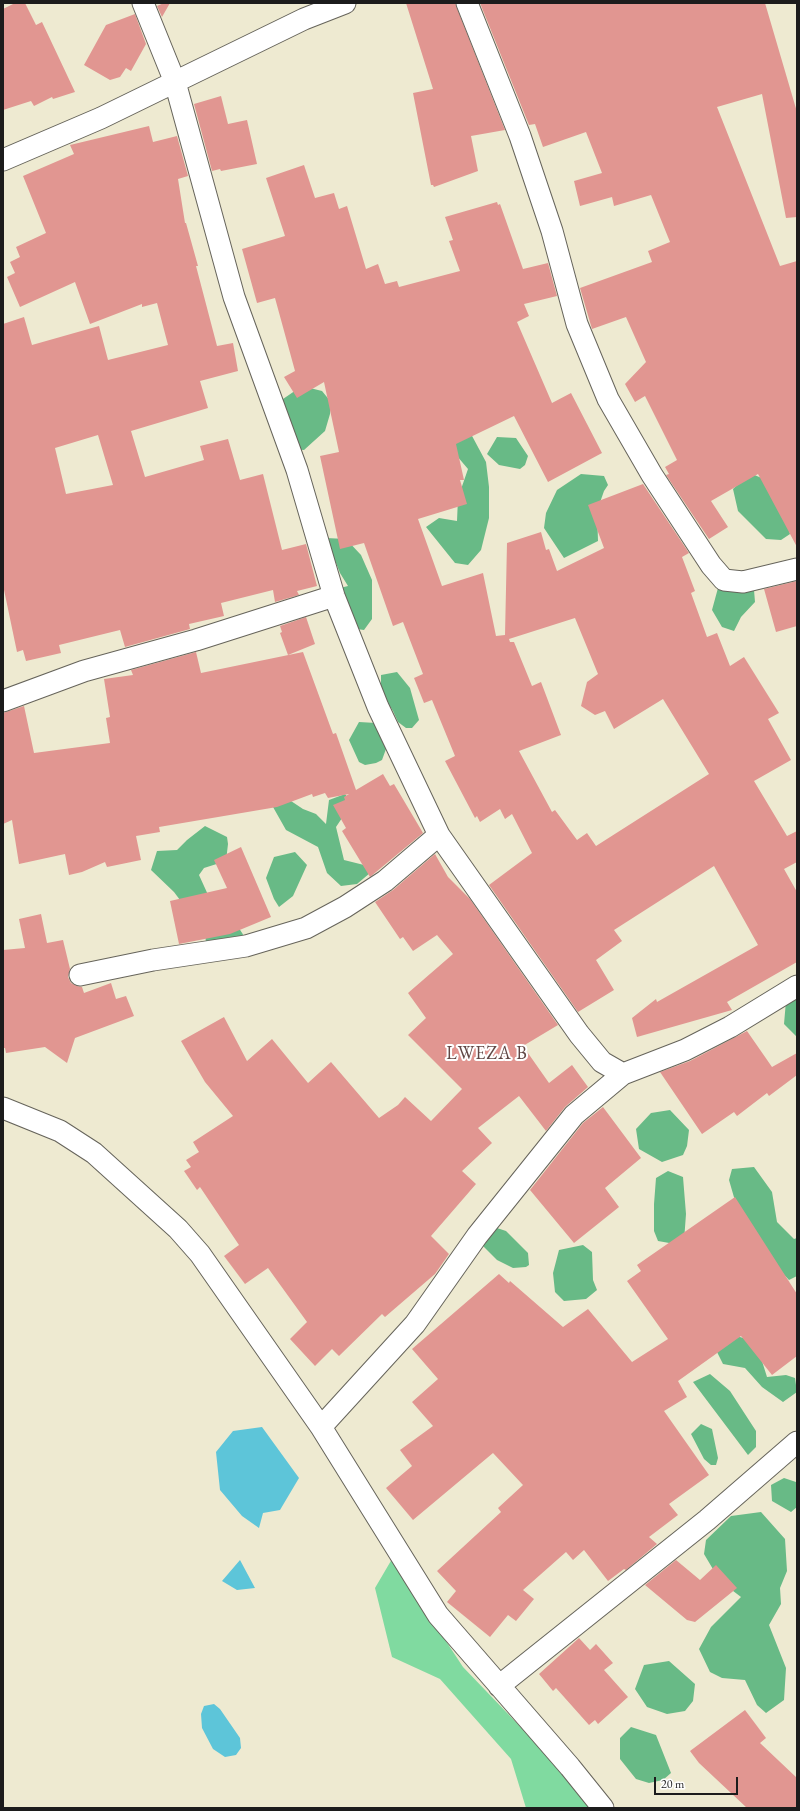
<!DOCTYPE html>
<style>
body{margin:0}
#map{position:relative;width:800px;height:1811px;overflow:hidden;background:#eeead1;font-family:"EB Garamond",serif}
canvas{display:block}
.frame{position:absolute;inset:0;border:4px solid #1c1c1c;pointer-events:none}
.scale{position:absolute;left:654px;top:1777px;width:84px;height:18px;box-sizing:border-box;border:2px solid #1c1c1c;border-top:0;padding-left:5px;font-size:12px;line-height:14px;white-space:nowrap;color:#1c1c1c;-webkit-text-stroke:3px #fff;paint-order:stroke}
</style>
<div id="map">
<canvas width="800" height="1811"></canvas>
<div class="frame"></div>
<div class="scale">20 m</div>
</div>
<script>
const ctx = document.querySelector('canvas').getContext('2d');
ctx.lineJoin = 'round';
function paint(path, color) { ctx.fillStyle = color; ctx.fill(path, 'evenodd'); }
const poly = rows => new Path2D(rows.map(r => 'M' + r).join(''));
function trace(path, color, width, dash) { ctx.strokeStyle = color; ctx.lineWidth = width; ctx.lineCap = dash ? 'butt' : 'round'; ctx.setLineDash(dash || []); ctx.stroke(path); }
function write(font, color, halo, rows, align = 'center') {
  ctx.font = font + ' "EB Garamond",serif'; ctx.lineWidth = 4; ctx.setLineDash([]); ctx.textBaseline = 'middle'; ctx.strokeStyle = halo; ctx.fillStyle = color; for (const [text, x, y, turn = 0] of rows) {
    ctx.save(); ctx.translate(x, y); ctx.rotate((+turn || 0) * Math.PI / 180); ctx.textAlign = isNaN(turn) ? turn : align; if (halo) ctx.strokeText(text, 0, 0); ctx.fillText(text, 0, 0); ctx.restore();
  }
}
paint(poly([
 [392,1559,463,1667,558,1766,591,1808,526,1808,511,1759,440,1679,392,1657,375,1588]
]), '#80daa0');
paint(poly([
 [302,386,322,391,331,402,330,414,325,431,304,450,280,448,273,428,283,399],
 [449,427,471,434,486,462,489,487,489,518,481,550,468,565,455,563,426,527,439,518,457,521,458,498,468,469,451,449],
 [497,437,516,438,528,456,525,465,520,469,499,465,487,454],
 [750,473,766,480,784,511,790,534,781,540,766,539,738,511,733,489],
 [581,474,604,476,608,485,604,491,597,511,598,541,564,558,544,528,546,513,557,490],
 [326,538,346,539,361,555,372,580,372,619,364,630,336,626,327,608,328,591,348,586,340,573],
 [744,576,754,590,755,602,741,617,734,631,722,627,712,610,718,588],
 [397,672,410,688,419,720,412,728,406,728,398,722,393,711,381,692,381,675],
 [359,722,376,723,386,749,382,760,376,763,365,765,359,762,349,740],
 [345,794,352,803,336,827,344,860,368,866,370,873,357,884,341,886,327,873,318,847,286,830,273,807,285,797,303,809,316,814,326,824,329,800],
 [205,826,227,837,228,844,226,861,204,868,199,875,214,908,235,922,244,936,206,942,204,927,186,908,174,892,151,870,157,851,177,850,187,840],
 [295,852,307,865,293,896,279,907,274,899,266,878,274,857],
 [797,994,797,1037,784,1024,786,1001],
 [670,1110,689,1130,687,1146,683,1155,662,1162,639,1149,636,1129,651,1113],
 [754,1167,772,1192,777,1222,794,1239,797,1238,797,1276,789,1280,764,1253,740,1218,729,1180,732,1169],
 [668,1171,683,1177,686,1214,684,1241,675,1244,658,1241,654,1231,654,1204,656,1178],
 [491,1226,506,1231,528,1253,529,1265,526,1267,513,1268,497,1260,481,1244],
 [583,1245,592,1252,593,1280,597,1290,586,1299,564,1301,555,1292,553,1273,559,1250],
 [740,1337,756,1342,767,1377,786,1375,795,1378,797,1392,783,1402,762,1387,745,1368,723,1364,714,1346,724,1338],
 [710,1374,730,1391,756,1431,756,1447,748,1455,693,1382],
 [701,1424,712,1429,718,1458,716,1465,711,1465,704,1459,691,1434],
 [784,1478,796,1482,797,1486,797,1507,791,1512,772,1501,771,1485],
 [761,1512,785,1539,787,1571,780,1588,781,1604,769,1625,786,1668,784,1700,766,1713,757,1705,745,1680,722,1678,710,1672,699,1649,711,1627,741,1597,720,1581,704,1554,706,1540,731,1516],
 [669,1661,695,1684,693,1701,685,1711,667,1714,647,1707,635,1689,644,1665],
 [631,1727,656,1735,671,1773,663,1780,649,1783,636,1779,620,1759,620,1738]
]), '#68ba86');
paint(poly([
 [262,1427,299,1478,280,1510,263,1513,259,1528,242,1516,220,1490,216,1452,233,1431],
 [240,1560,255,1588,237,1590,222,1581],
 [214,1704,220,1709,240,1738,241,1748,236,1755,225,1757,213,1749,202,1728,201,1714,204,1706]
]), '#5dc5d9');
paint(poly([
 [15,3,25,3,36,25,42,22,75,92,53,99,52,97,34,106,31,101,3,110,3,9],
 [164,3,170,3,162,17,157,6],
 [406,3,455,3,505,130,471,136,478,171,434,187,433,185,431,185,413,93,433,89],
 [480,3,765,3,797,112,797,217,786,218,762,94,717,107,780,266,797,261,797,547,758,474,711,501,728,527,709,539,666,475,669,474,665,467,677,460,645,396,635,402,625,384,646,362,626,317,592,329,580,288,652,262,648,251,670,242,651,195,614,206,612,197,580,206,574,181,602,173,586,132,543,147,535,124,529,125],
 [135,14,146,44,131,71,126,68,120,77,110,80,84,65,106,25],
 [221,96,228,124,247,120,257,164,221,171,220,169,212,171,194,104],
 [149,126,153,142,177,136,188,176,178,179,185,223,186,223,198,266,196,266,217,346,233,343,238,371,200,381,208,408,131,431,145,477,204,460,200,446,228,439,240,480,263,474,282,550,306,544,317,586,297,591,299,595,275,602,273,590,221,603,224,616,189,624,190,629,125,647,120,630,59,645,61,653,26,661,23,650,17,652,3,585,3,324,24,317,32,345,99,326,108,360,168,345,157,303,142,307,142,304,90,324,75,282,20,307,7,277,15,273,10,262,20,257,16,247,46,233,23,176,74,154,70,145],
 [98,435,113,485,66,494,55,448],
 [304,165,315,198,334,193,339,209,347,206,366,269,378,264,385,284,397,281,399,287,460,271,449,241,453,240,445,217,497,202,498,205,500,204,523,269,548,263,557,296,524,304,529,316,517,322,552,403,571,393,602,453,548,482,514,416,456,444,464,480,460,480,467,504,418,519,442,586,483,573,496,636,505,635,507,543,541,532,546,550,549,549,557,571,604,548,588,505,643,484,689,553,682,557,695,591,691,593,707,637,717,633,730,666,744,657,779,713,768,719,791,760,754,781,787,836,797,831,797,862,784,869,797,892,797,962,727,1002,732,1010,637,1037,632,1018,656,999,657,1002,758,945,714,866,614,930,622,941,596,960,614,990,578,1012,489,885,532,853,512,814,505,819,500,809,480,822,477,816,475,818,445,761,455,756,432,700,424,703,414,678,423,674,403,622,393,626,364,543,340,549,320,456,339,452,324,382,297,398,284,377,295,371,275,298,257,303,242,249,285,236,266,178],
 [575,618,598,674,587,682,581,706,595,715,605,711,614,729,663,699,709,774,596,846,587,833,577,840,555,810,552,812,519,751,561,735,541,682,532,686,514,642,510,642,509,639],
 [797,581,797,626,776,632,764,589],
 [306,617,315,644,288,655,280,633,282,632,280,626],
 [196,652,201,673,303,652,333,734,336,733,356,790,383,774,390,786,394,784,423,833,370,877,342,831,346,828,333,805,345,800,344,797,349,794,328,798,325,793,313,797,312,794,277,807,159,827,160,832,136,836,141,860,107,867,105,862,82,872,69,875,65,854,19,864,12,820,3,824,3,713,24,706,34,753,110,743,106,718,110,717,104,679,133,675,131,670],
 [241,847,271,917,230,934,179,944,170,901,227,888,214,860],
 [435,854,448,877,470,899,558,1025,523,1046,549,1083,572,1065,588,1087,565,1107,546,1131,519,1096,478,1128,492,1143,462,1171,476,1184,431,1236,449,1254,435,1274,385,1317,382,1314,339,1356,332,1349,315,1366,290,1339,307,1322,268,1268,245,1284,224,1256,239,1245,200,1187,197,1190,184,1171,191,1167,186,1160,199,1152,193,1142,233,1116,205,1082,181,1041,224,1017,247,1061,272,1039,308,1083,331,1062,379,1118,398,1105,405,1097,431,1121,462,1089,408,1035,426,1018,408,993,453,954,437,935,413,951,403,937,400,939,375,902,393,890],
 [41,914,47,943,63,940,70,969,68,977,71,983,77,986,82,987,84,993,111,983,116,999,126,996,134,1016,75,1038,67,1063,45,1047,6,1053,5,1048,3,1048,3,950,25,948,19,919],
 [747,1031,772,1067,797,1053,797,1075,769,1096,767,1093,737,1116,734,1112,702,1134,660,1072,690,1061],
 [603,1107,641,1158,605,1188,619,1207,574,1243,530,1190,583,1123],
 [735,1197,797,1294,797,1356,772,1375,741,1336,678,1381,687,1397,664,1411,709,1475,669,1504,678,1515,649,1537,657,1544,626,1570,624,1569,608,1581,584,1550,573,1560,566,1552,523,1590,534,1599,516,1621,508,1615,490,1637,447,1602,456,1591,437,1571,501,1512,498,1508,523,1485,493,1453,413,1520,386,1488,412,1466,400,1450,433,1426,412,1402,438,1379,412,1349,499,1274,509,1283,510,1281,563,1327,588,1309,632,1362,668,1339,627,1281,641,1271,637,1265],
 [676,1560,700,1580,716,1565,737,1588,695,1622,687,1620,645,1585],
 [579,1638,590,1650,596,1644,613,1663,604,1670,628,1697,598,1724,595,1720,589,1725,556,1688,553,1691,539,1674],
 [745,1710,766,1738,760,1743,797,1778,797,1808,747,1808,699,1763,690,1751]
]), '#e19691');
const minor = poly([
 [143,3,175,82,234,297,297,470,334,596,378,707,439,835,579,1034,602,1062,623,1074,685,1050,730,1027,797,986],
 [467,3,520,136,552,231,577,324,608,399,652,475,711,565,724,580,743,582,797,569],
 [3,160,101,118,304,19,345,3],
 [3,701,84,671,196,640,334,596],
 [80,975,153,960,246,946,306,928,345,907,385,881,439,835],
 [3,1108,60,1131,94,1153,178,1229,200,1254,321,1427,438,1615,570,1767,603,1808],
 [321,1427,415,1324,477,1236,574,1115,623,1074],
 [499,1686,707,1520,797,1442]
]);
trace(minor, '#66645b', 23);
trace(minor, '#fff', 21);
ctx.letterSpacing = '1px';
write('18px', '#614745', '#fff', [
 ["LWEZA B",487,1054]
]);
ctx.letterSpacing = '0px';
</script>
